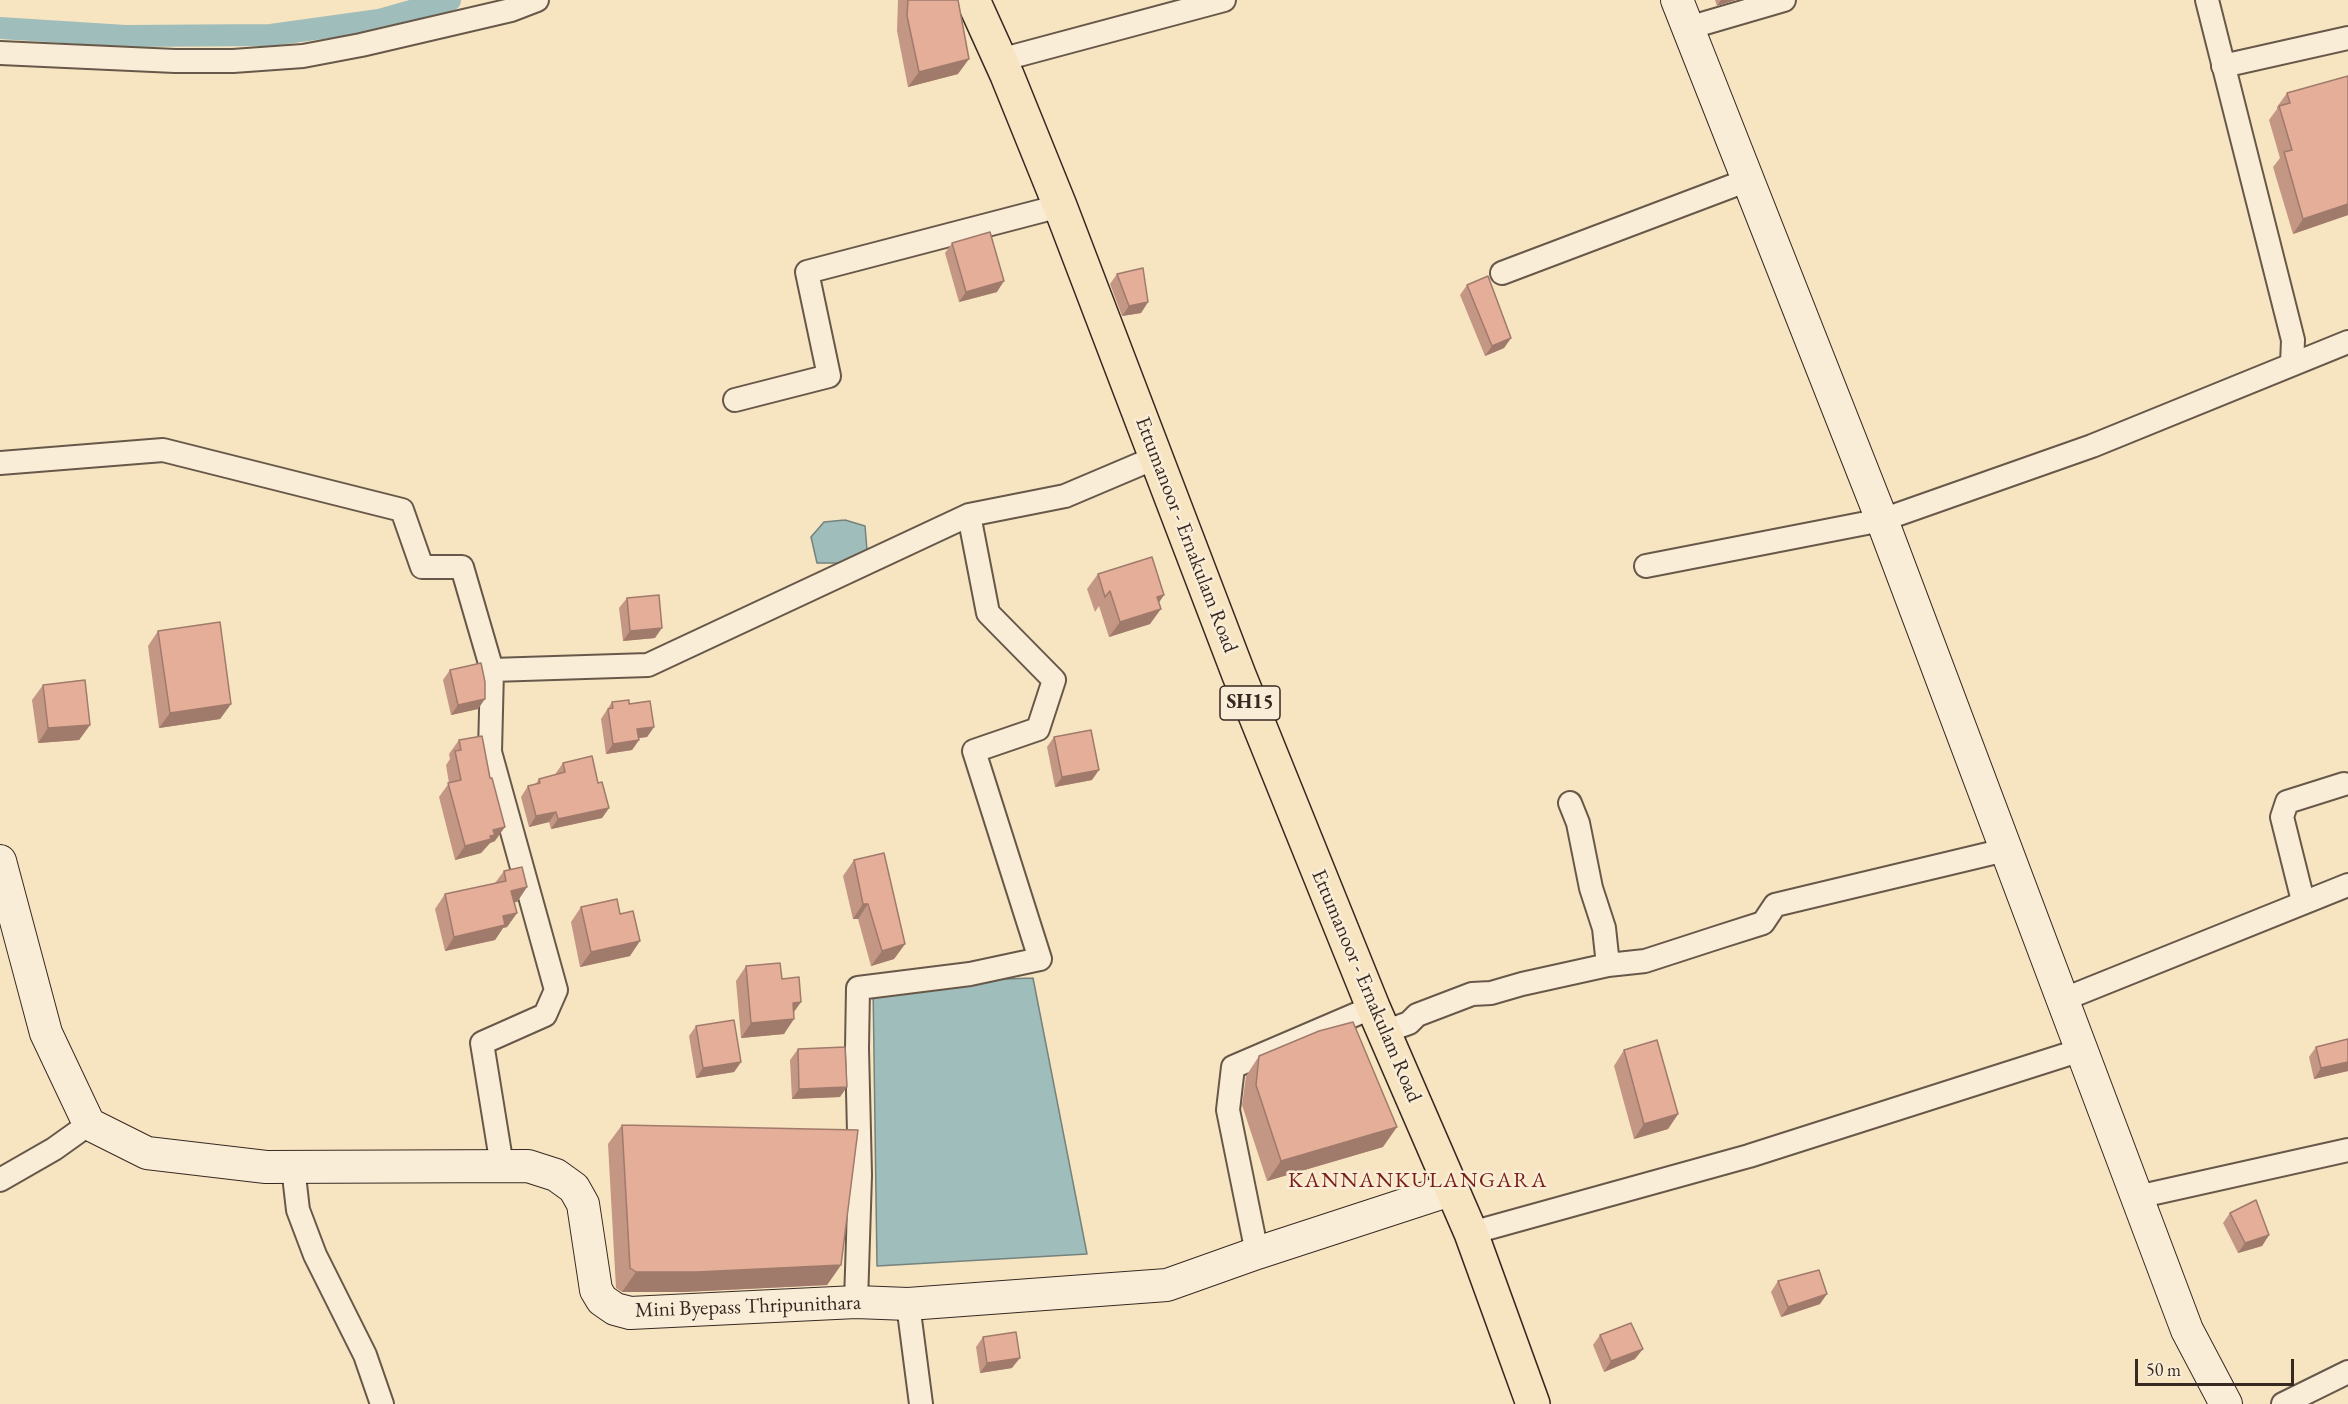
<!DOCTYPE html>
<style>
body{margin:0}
#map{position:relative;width:2348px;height:1404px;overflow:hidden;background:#f7e4c1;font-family:"EB Garamond",serif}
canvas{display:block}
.scale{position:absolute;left:2135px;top:1359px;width:159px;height:27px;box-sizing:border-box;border:3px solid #372922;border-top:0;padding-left:8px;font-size:18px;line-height:21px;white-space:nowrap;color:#372922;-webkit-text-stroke:4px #faedd7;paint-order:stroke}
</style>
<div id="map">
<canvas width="2348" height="1404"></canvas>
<div class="scale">50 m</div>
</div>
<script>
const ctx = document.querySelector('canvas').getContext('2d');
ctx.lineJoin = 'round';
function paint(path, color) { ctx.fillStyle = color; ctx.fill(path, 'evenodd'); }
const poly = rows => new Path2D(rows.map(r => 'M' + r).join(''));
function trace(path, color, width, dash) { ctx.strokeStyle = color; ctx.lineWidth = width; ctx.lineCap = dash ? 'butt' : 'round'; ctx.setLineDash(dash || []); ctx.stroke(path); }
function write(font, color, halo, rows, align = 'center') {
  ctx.font = font + ' "EB Garamond",serif'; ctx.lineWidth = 5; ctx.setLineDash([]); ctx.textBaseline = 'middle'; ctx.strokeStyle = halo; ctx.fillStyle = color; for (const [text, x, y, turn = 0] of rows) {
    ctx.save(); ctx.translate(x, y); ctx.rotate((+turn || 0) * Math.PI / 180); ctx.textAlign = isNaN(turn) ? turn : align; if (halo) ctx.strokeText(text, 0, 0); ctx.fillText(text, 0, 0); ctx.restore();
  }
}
const water = poly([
 [845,520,865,526,867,550,849,563,817,563,811,537,824,522,845,520],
 [1033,978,1087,1254,877,1266,873,984,1033,978]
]);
paint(water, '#9fbdba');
trace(water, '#75827d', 1.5);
trace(poly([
 [0,28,125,36,271,35,379,20,450,0]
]), '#9fbdba', 22);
const street = poly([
 [2207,0,2293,340,2292,364],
 [1688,28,1784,0],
 [0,53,175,61,233,61,303,56,361,45,511,10,537,0],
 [1000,60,1224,0],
 [2223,66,2348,38],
 [1502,273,1748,180],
 [735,400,829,376,807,272,1060,206],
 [0,463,163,450,402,510,422,567,462,567,492,670,648,665,969,515],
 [1646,566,1882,520,2092,446,2348,342],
 [492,670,490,752,556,990,545,1015,482,1043,502,1166],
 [1570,803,1578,823,1591,888,1604,928,1608,965],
 [2303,901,2282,817,2287,802,2344,784],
 [2062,1000,2348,885],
 [1384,1032,1409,1023,1417,1015,1472,994,1491,993,1522,984,1608,965,1645,961,1719,937,1763,923,1775,905,2005,850],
 [293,1167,298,1210,315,1255,365,1355,382,1404],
 [0,1180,54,1149,89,1124],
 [2137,1197,2348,1150],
 [1471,1233,1749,1156,2081,1050],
 [1257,1253,1228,1110,1233,1067,1373,1007],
 [856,1302,860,1175,857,1048,858,988,970,974,1040,959,974,751,1038,729,1054,680,988,613,969,515,1065,496,1157,457],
 [908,1304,921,1404],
 [2283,1404,2348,1372]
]);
const secondary = poly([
 [1677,0,1882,520,2187,1330,2226,1404],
 [0,861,46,1033,89,1124,147,1153,266,1167,528,1166,556,1175,574,1188,583,1204,596,1290,602,1300,615,1309,630,1313,856,1302,908,1304,1167,1285,1257,1253,1450,1190]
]);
const primary = poly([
 [973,0,1007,75,1060,206,1239,675,1373,1007,1471,1233,1533,1404]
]);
trace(street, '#67584a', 26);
trace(secondary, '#372922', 34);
trace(primary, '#372922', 36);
trace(street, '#faedd7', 22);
trace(secondary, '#faedd7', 32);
trace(primary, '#f7e4c1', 33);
paint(poly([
 [898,0,958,0,958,74,908,87,897,31],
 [1715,0,1736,0,1717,6],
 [2348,76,2348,215,2293,234,2273,167,2280,158,2269,120,2277,109,2277,107,2287,93],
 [952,243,997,292,959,302,945,253],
 [1117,274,1148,302,1141,313,1122,316,1110,284],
 [1467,285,1511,338,1504,348,1485,356,1460,295],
 [1098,574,1159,603,1150,624,1109,637,1099,606,1095,612,1087,589],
 [627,598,655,638,623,641,619,608],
 [158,631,231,704,220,719,159,728,148,646],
 [450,670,478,709,451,715,443,680],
 [43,685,90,725,79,740,38,743,32,700],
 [612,702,629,704,654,727,647,737,639,738,639,740,632,750,606,754,601,719],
 [1054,737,1092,780,1055,787,1047,747],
 [459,740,495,841,490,843,481,853,455,860,439,797,449,783,446,765,450,759,449,754],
 [563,763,598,783,609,808,602,818,551,829,549,822,529,827,521,797,528,786,535,785,539,779,556,775,556,773],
 [854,860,905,944,894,959,871,966,858,919,853,919,843,876],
 [504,871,527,887,517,902,514,902,517,913,507,927,503,928,495,940,445,951,435,909,445,894,495,883],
 [581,907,620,914,630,956,580,967,571,922],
 [746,966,782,979,801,1002,794,1012,784,1034,741,1038,736,981],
 [696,1026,741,1062,734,1072,696,1078,689,1036],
 [2348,1039,2348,1071,2314,1079,2309,1057,2316,1047],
 [798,1049,840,1097,792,1099,790,1060],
 [1624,1050,1678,1114,1668,1129,1634,1139,1614,1066],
 [1259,1056,1383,1147,1267,1181,1242,1105,1246,1076],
 [622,1125,841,1265,827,1285,683,1292,622,1292,616,1288,608,1144],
 [2230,1213,2269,1235,2262,1246,2238,1253,2223,1223],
 [1778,1281,1820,1304,1781,1317,1771,1292],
 [1600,1335,1635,1359,1604,1372,1593,1345],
 [983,1337,1012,1368,980,1373,976,1347]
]), '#c49684');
paint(poly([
 [1721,0,1736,0,1717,6],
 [969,59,958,74,908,87,919,72],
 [2348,204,2348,215,2293,234,2303,219],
 [1004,281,997,292,959,302,966,292],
 [1148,302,1141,313,1122,316,1129,306],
 [1511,338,1504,348,1485,356,1492,346],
 [1164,595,1154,610,1157,597],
 [1161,609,1150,624,1109,637,1120,622],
 [662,628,655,638,623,641,630,631],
 [485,699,478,709,451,715,458,705],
 [231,704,220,719,159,728,170,713],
 [90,725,79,740,38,743,48,728],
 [654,727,647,737,630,739,637,729],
 [639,740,632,750,606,754,613,744],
 [1099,770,1092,780,1055,787,1062,777],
 [609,808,602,818,551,829,558,819],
 [556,812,549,822,529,827,536,816],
 [505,827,495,841,490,843,481,853,455,860,465,846,493,830],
 [527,887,517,902,501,905,511,891],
 [863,904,868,904,858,919,853,919],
 [517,913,507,927,503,928,495,940,445,951,454,937,503,916],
 [640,941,630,956,580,967,591,952],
 [905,944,894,959,871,966,882,951],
 [801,1002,790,1017,793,1003],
 [794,1019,784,1034,741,1038,751,1023],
 [741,1062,734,1072,696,1078,703,1068],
 [2348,1062,2348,1071,2314,1079,2321,1068],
 [847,1087,840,1097,792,1099,799,1089],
 [1678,1114,1668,1129,1634,1139,1644,1124],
 [1397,1127,1383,1147,1267,1181,1281,1161],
 [2269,1235,2262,1246,2238,1253,2245,1243],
 [841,1265,827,1285,683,1292,622,1292,636,1272],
 [1827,1294,1820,1304,1781,1317,1788,1307],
 [1643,1349,1635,1359,1604,1372,1611,1361],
 [1020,1358,1012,1368,980,1373,987,1363]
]), '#a07a6b');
const building = poly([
 [908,0,958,0,969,59,919,72,907,16,908,0],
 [2348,76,2348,204,2303,219,2284,152,2292,150,2279,106,2290,103,2287,93,2348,76],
 [990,232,1004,281,966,292,952,243,990,232],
 [1143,268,1148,302,1129,306,1117,274,1143,268],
 [1488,276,1511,338,1492,346,1467,285,1488,276],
 [1152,557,1164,595,1157,597,1161,609,1120,622,1110,591,1105,597,1098,574,1152,557],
 [659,595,662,628,630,631,627,598,659,595],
 [220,622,231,704,170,713,158,631,220,622],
 [481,663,485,682,485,699,458,705,450,670,481,663],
 [85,680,90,725,48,728,43,685,85,680],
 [629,700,629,704,650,701,654,727,637,729,639,740,613,744,608,709,613,708,612,702,629,700],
 [1091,730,1099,770,1062,777,1054,737,1091,730],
 [482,736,490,778,492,778,505,827,493,830,495,835,490,836,491,839,465,846,448,783,461,780,455,751,461,750,459,740,482,736],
 [592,756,598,783,602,782,609,808,558,819,556,812,536,816,528,786,540,783,539,779,565,772,563,763,592,756],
 [884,853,905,944,882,951,868,904,863,904,854,860,884,853],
 [522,867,527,887,511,891,517,913,503,916,505,925,454,937,445,894,506,881,504,871,522,867],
 [617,899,620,914,633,911,640,941,591,952,581,907,617,899],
 [780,963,782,979,799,977,801,1002,793,1003,794,1019,751,1023,746,966,780,963],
 [734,1020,741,1062,703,1068,696,1026,734,1020],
 [1353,1022,1397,1127,1281,1161,1256,1085,1259,1056,1319,1031,1353,1022],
 [2348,1039,2348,1062,2321,1068,2316,1047,2348,1039],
 [1657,1040,1678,1114,1644,1124,1624,1050,1657,1040],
 [845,1047,847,1087,799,1089,798,1049,845,1047],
 [622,1125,858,1130,841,1265,697,1272,636,1272,630,1268,622,1125],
 [2256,1200,2269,1235,2245,1243,2230,1213,2256,1200],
 [1819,1270,1827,1294,1788,1307,1778,1281,1819,1270],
 [1631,1323,1643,1349,1611,1361,1600,1335,1631,1323],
 [1016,1332,1020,1358,987,1363,983,1337,1016,1332]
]);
paint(building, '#e4ae99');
trace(building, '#a07a6b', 1.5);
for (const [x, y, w] of [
 [1250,703,60]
]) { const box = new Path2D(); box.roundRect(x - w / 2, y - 17, w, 34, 4.5); ctx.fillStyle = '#faedd7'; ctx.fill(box); trace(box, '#372922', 1.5); }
write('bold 20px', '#372922', null, [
 ["SH15",1250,703]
]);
write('21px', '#372922', '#faedd7', [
 ["Ettumanoor - Ernakulam Road",1186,535,69],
 ["Ettumanoor - Ernakulam Road",1366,986,67],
 ["Mini Byepass Thripunithara",748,1307,-2]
]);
ctx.letterSpacing = '1.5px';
write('22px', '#7a1f14', '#faedd7', [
 ["KANNANKULANGARA",1418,1181]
]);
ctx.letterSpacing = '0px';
</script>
